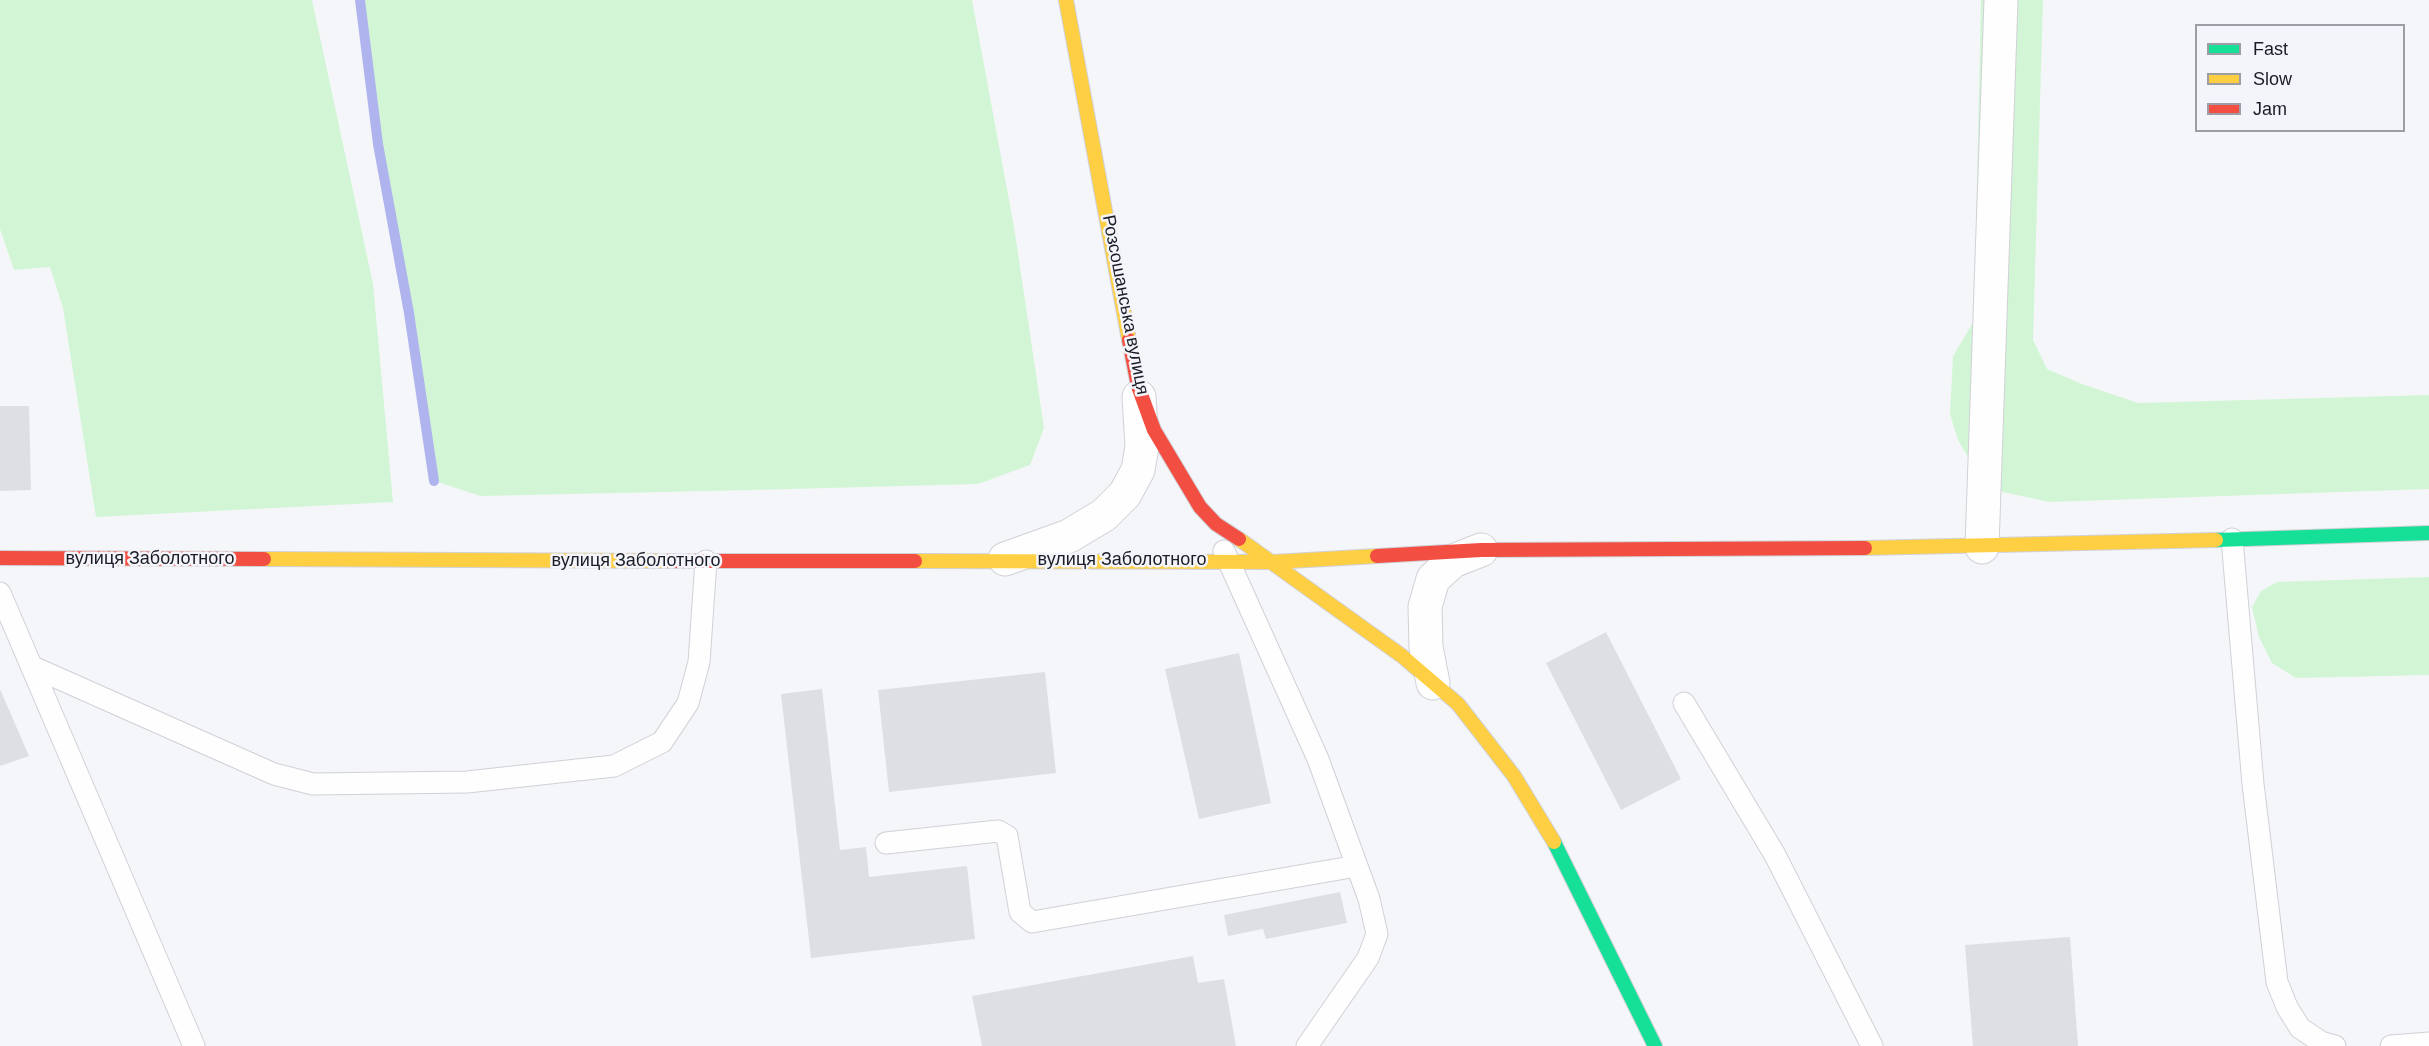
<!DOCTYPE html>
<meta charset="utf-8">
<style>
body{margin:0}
#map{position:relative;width:2429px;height:1046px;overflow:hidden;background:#f5f6f9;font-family:Helvetica,sans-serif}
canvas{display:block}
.legend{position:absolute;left:2195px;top:24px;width:210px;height:108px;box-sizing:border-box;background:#f4f5fa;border:2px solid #9d9ea5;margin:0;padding:8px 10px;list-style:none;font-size:18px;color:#1b1c26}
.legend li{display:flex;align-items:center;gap:12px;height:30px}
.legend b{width:30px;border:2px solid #9d9ea5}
</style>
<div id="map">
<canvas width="2429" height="1046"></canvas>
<ul class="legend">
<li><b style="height:8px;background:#16e098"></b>Fast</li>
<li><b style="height:8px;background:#ffcf43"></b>Slow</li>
<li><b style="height:8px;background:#f24e42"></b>Jam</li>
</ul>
</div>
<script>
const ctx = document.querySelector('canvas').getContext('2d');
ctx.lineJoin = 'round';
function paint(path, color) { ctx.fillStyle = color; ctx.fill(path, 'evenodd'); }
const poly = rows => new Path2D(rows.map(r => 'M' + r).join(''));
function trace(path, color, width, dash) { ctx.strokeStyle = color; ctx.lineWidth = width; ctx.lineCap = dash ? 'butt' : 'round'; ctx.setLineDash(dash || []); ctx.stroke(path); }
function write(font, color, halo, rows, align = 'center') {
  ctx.font = font + ' Helvetica,sans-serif'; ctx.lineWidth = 5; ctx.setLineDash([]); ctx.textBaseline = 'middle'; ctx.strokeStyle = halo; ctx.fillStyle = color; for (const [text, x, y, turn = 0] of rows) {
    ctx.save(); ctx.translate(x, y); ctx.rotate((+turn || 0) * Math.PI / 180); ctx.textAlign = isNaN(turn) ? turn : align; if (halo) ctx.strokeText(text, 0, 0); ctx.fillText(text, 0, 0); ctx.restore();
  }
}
paint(poly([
 [0,0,312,0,373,284,393,502,96,517,63,308,50,267,14,270,0,229],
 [360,0,972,0,1014,227,1044,428,1030,465,978,484,753,490,481,496,434,481,409,313,378,144],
 [1981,0,2043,0,2033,340,2047,369,2082,384,2138,403,2429,395,2429,489,2049,502,2003,492,1978,474,1958,440,1950,414,1953,356,1974,321],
 [2429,577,2429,675,2296,678,2272,663,2259,637,2252,607,2261,591,2277,582]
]), '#d2f6d5');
trace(poly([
 [360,0,378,144,409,313,434,481]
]), '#b0b4ee', 10);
paint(poly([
 [0,406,29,406,31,490,0,491],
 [1606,632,1681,779,1621,810,1546,663],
 [1239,653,1271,803,1199,819,1165,669],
 [1045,672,1056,773,889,792,878,690],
 [0,689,29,756,0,766],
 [822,689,840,850,866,847,869,877,967,866,975,939,811,958,781,694],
 [1340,892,1347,923,1266,939,1263,929,1228,936,1224,915],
 [2070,937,2078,1046,1973,1046,1965,945],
 [1193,956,1198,983,1224,979,1236,1046,982,1046,972,996]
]), '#dedfe5');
const lane = poly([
 [2232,539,2253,784,2277,982,2287,1007,2300,1028,2321,1042,2335,1046],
 [1224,551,1318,759,1369,899,1377,934,1368,958,1307,1046],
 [0,593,194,1046],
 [33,667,274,774,313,784,467,782,614,766,662,742,688,703,699,662,706,561],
 [1684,703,1775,855,1872,1046],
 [886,843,998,831,1007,836,1020,912,1032,922,1357,866],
 [2391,1046,2429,1043]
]);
const street = poly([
 [1982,547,2001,0],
 [1005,559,1069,536,1104,515,1125,494,1138,470,1142,446,1139,397],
 [1433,683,1426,647,1425,607,1433,579,1453,561,1481,550]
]);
const fast = poly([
 [2216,540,2429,533],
 [1554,842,1655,1046]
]);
const slow = poly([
 [1066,0,1129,340],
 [1239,539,1402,656,1458,704,1514,776,1554,842],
 [1865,548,2216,540],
 [264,559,667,561],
 [915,561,1273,562,1377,556]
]);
const jam = poly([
 [1129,340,1138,386,1154,430,1200,507,1216,524,1239,539],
 [1377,556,1481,550,1865,548],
 [0,558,264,559],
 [667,561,915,561]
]);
trace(lane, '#d0d1d7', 23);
trace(street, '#d0d1d7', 35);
trace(fast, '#d0d1d7', 16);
trace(slow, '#d0d1d7', 16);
trace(jam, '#d0d1d7', 16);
trace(lane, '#fefefe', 21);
trace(street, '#fefefe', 33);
trace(fast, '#16e098', 14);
trace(slow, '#ffcf43', 14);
trace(jam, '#f24e42', 14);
write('18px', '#1b1c26', '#f4f5fa', [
 ["Розсошанська вулиця",1125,305,79],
 ["вулиця Заболотного",150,559],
 ["вулиця Заболотного",1122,560],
 ["вулиця Заболотного",636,561]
]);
</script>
